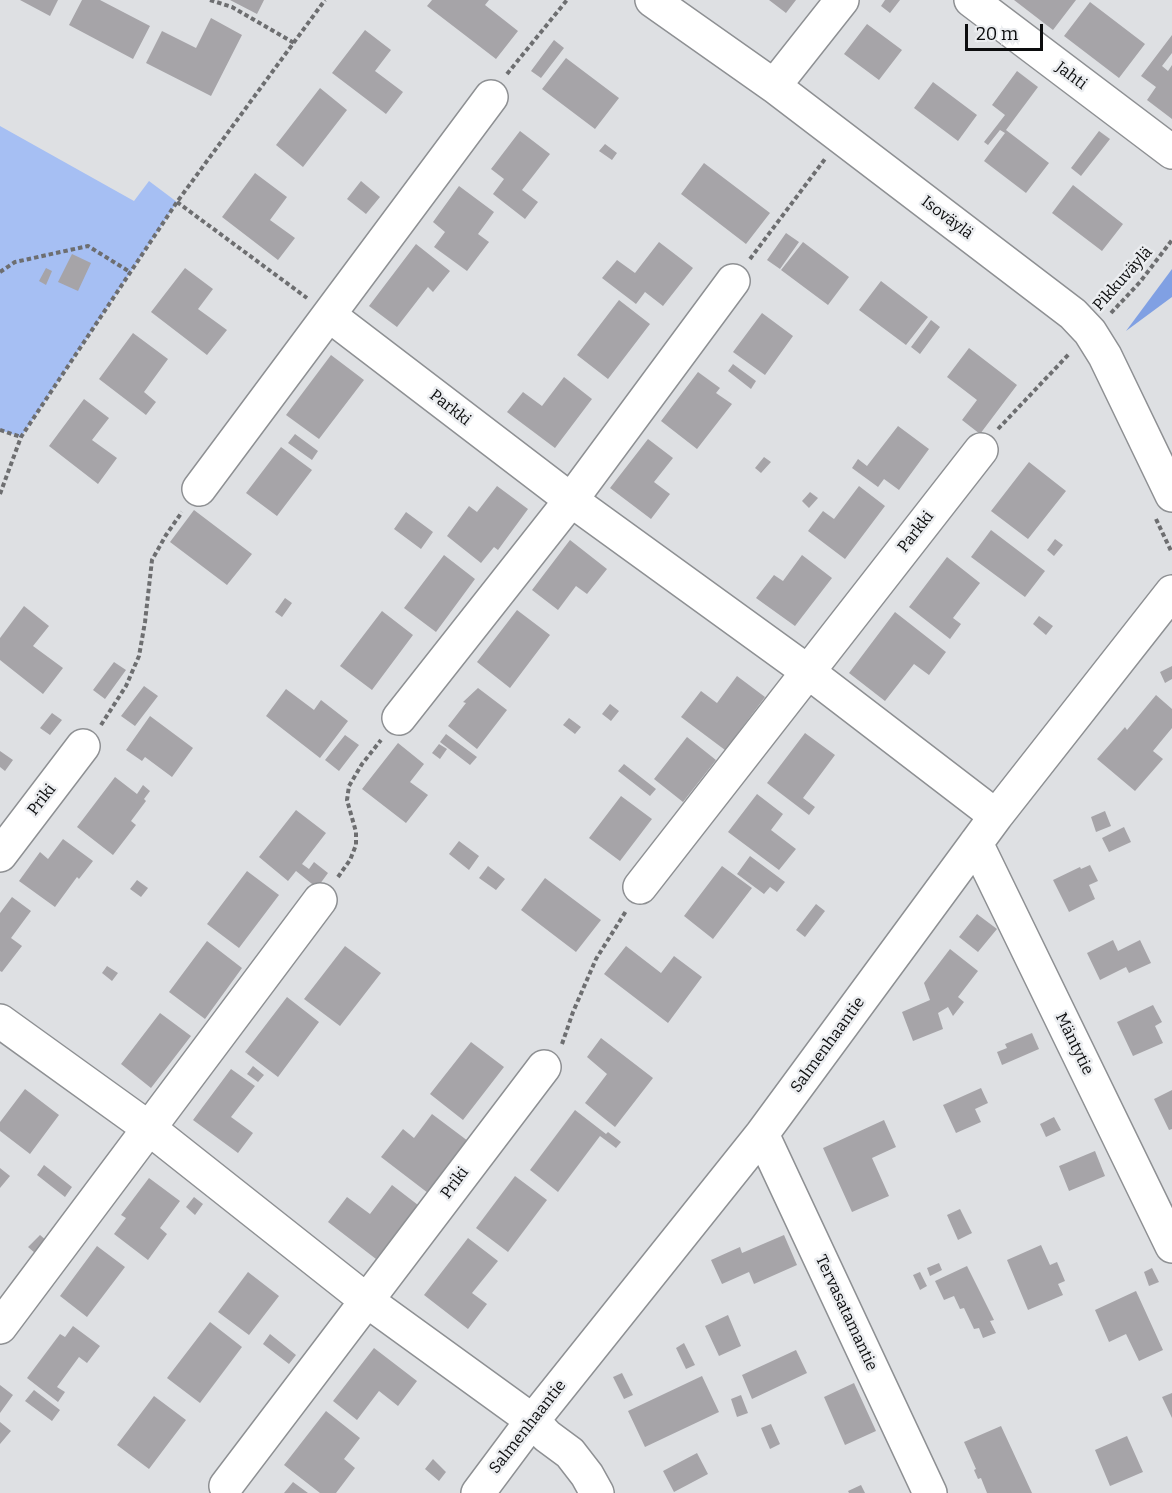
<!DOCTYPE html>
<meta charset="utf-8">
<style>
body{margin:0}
#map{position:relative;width:1172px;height:1493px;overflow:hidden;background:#dee0e3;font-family:Bitter,serif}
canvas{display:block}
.scale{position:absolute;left:965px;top:24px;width:78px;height:27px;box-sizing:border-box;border:3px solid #0c0d0e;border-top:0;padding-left:8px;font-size:18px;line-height:21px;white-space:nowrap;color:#0c0d0e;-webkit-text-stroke:4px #ebedf0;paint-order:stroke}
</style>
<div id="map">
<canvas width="1172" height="1493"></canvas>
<div class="scale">20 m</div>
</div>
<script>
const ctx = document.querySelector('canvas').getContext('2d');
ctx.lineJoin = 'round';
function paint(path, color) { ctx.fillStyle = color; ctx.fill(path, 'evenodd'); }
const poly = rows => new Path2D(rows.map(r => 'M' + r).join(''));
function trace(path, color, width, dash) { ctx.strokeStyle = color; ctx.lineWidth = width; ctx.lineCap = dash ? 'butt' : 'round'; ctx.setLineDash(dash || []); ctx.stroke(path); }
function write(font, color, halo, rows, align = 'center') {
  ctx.font = font + ' Bitter,serif'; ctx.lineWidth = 5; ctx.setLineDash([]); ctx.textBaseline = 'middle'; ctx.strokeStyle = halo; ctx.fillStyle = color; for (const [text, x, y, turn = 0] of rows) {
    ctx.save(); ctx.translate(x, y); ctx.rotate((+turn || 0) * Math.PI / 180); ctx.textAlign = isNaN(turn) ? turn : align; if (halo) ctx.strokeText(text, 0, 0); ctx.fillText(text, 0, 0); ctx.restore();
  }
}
paint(poly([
 [0,126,134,201,149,181,177,202,21,437,0,430]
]), '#a6bff3');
paint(poly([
 [1172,269,1172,297,1126,331]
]), '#80a0e3');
paint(poly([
 [20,0,58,0,50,16],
 [82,0,100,0,150,26,133,59,69,25],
 [230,0,264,0,257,14],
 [432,0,489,0,485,5,518,31,496,59,427,6],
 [769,0,796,0,786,13],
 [885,0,900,0,890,13,881,6],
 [1014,0,1076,0,1053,30],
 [1090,2,1145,44,1119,78,1064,36],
 [211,18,242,35,211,96,146,63,162,31,196,48],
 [867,24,902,50,879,80,844,54],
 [365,30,391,50,375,71,403,92,386,114,332,73],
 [1172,35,1172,53,1162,66,1168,71,1172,65,1172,119,1147,100,1156,87,1141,76],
 [554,40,564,48,541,78,531,71],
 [566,58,619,98,595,129,542,89],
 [1017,71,1038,87,1006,130,1049,163,1026,193,984,161,1005,133,1000,130,988,145,984,142,1005,115,992,105],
 [933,82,977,115,958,141,914,108],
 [320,88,347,110,303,167,276,145],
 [520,131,550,154,522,190,538,202,525,219,493,194,504,179,491,169],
 [1099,131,1110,139,1081,176,1071,168],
 [605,144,617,153,612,160,599,151],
 [704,163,770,213,746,244,681,194],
 [255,173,287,197,270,220,295,238,278,260,222,217],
 [361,181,380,197,366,214,347,199],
 [1073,185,1123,224,1102,251,1052,213],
 [459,186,494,212,478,234,489,242,467,271,434,247,445,232,433,222],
 [786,233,799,242,780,269,767,260],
 [659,242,693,268,663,306,645,292,636,304,602,278,617,260,635,273],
 [803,242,849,277,828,305,781,270],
 [416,244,450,271,433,292,428,287,397,327,369,306],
 [72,254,91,263,78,291,58,282],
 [46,268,52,271,46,285,39,281],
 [185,268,213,289,198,309,227,330,207,355,151,312],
 [881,281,928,317,906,345,859,310],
 [619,300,650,324,608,379,577,355],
 [762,313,793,336,765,375,733,352],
 [931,320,940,327,920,354,911,347],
 [133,333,168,359,144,392,156,402,146,415,99,379],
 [969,348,1017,385,980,434,962,420,977,400,947,377],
 [331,355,364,380,319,439,286,415],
 [733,364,756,381,751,389,728,371],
 [698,372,720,388,716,393,732,404,697,449,661,421],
 [564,377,592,399,555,448,507,412,523,392,542,406],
 [84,399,109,418,92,440,117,458,98,484,49,446],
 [898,426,929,449,899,490,884,479,878,487,852,468,858,459,867,466],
 [295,434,318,451,312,460,288,443],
 [648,439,673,458,654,482,670,494,651,519,610,488],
 [281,447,312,470,277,516,246,493],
 [764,457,771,462,761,473,755,468],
 [1029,462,1066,491,1028,539,991,511],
 [497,486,528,509,498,550,494,547,481,563,447,536,469,506,477,512],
 [859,486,885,506,845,559,808,531,823,511,834,519],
 [810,492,818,498,809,508,802,501],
 [194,510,252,554,227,585,170,542],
 [406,512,433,532,421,549,394,529],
 [991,530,1045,571,1025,597,971,557],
 [1055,539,1063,545,1054,556,1047,550],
 [570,540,607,569,587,594,576,586,558,610,532,590],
 [444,555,475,579,436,632,404,608],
 [802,555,832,578,795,626,756,598,774,575,783,581],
 [947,557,980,583,953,618,961,624,950,639,909,607],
 [285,598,292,603,282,617,275,612],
 [24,606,49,626,33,646,63,668,43,694,0,660,0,638],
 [517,610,550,635,510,688,477,662],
 [382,611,413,635,372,690,340,666],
 [895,612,946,652,929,675,914,664,885,701,849,673],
 [1039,616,1053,626,1046,635,1033,624],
 [114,662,126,670,105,699,93,690],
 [1172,666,1172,679,1165,683,1160,672],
 [737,676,765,697,725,750,681,717,701,691,717,703],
 [144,686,158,696,135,726,121,716],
 [478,688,507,710,477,749,448,726,466,703,463,702],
 [286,689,314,710,321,700,348,721,320,758,266,716],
 [1156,695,1172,709,1172,728,1153,751,1163,759,1135,791,1097,759,1125,727,1127,730],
 [610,704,619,711,611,721,602,714],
 [52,713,62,720,50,735,40,728],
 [150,716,193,748,172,777,145,757,142,761,126,750],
 [569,718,581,727,575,734,563,725],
 [805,733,835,755,803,798,815,807,809,815,767,783],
 [446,734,477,757,470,765,440,742],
 [345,735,359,745,339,771,325,760],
 [687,737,716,760,683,802,654,779],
 [398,743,424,764,410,782,428,795,406,823,362,789],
 [439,744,447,749,440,759,432,753],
 [0,751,13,760,5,771,0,767],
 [624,764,656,789,650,796,618,771],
 [115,777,137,794,143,785,150,791,144,799,146,801,131,821,136,825,113,855,77,827],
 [757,794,783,814,771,830,796,849,779,870,728,832],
 [621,796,652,819,620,861,589,838],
 [296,810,326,833,302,864,309,869,314,862,328,873,317,888,296,871,288,881,259,857],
 [1105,811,1111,826,1096,832,1091,817],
 [1124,827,1131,842,1109,852,1102,838],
 [63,839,93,861,79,879,77,877,55,907,19,881,40,852,48,859],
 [459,841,479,856,469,870,449,854],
 [750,856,785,882,777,892,770,887,764,894,737,874],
 [1090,865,1098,881,1089,885,1095,899,1069,912,1053,880,1080,867,1081,869],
 [488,866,505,879,496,890,479,878],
 [722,866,752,888,713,939,684,916],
 [247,871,279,895,239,948,207,924],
 [545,878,601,920,576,952,521,910],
 [137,880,148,888,141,897,130,889],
 [12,897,31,911,11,938,22,946,2,972,0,971,0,913],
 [816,904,825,911,805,937,796,930],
 [977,914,997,929,978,952,959,937],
 [1113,940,1118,951,1140,940,1151,963,1129,973,1126,967,1100,980,1087,953],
 [207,941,242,968,205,1019,169,992],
 [345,946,381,973,340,1026,304,999],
 [626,946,661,973,674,956,702,977,668,1023,604,974],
 [950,949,978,971,958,997,964,1002,953,1016,948,1007,938,1013,943,1029,913,1041,902,1012,930,1000,924,983],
 [107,966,118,973,112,981,102,973],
 [287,997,319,1022,278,1077,245,1052],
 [1153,1005,1162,1022,1155,1026,1163,1043,1133,1056,1117,1022],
 [160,1013,191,1036,151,1088,121,1064],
 [1032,1033,1039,1049,1002,1065,997,1052,1007,1048,1005,1044],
 [601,1038,653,1078,615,1127,585,1103,607,1074,587,1057],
 [471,1042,504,1067,463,1120,430,1094],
 [253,1066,264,1075,258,1082,247,1074],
 [231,1069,255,1086,231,1117,253,1133,238,1153,193,1120],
 [981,1088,988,1103,975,1109,981,1122,956,1133,943,1105],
 [25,1089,59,1115,30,1154,0,1131,0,1122],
 [1172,1090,1172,1129,1169,1130,1154,1099],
 [575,1110,606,1134,608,1132,621,1142,616,1148,600,1136,558,1192,530,1170],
 [432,1114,468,1141,428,1193,381,1157,403,1129,414,1138],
 [1054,1117,1061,1130,1046,1137,1040,1124],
 [884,1120,896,1147,872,1158,889,1196,852,1212,823,1148],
 [1095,1151,1105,1176,1069,1191,1059,1166],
 [44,1165,72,1187,65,1197,37,1175],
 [0,1168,10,1176,0,1188],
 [515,1176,547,1200,508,1252,476,1228],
 [149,1178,180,1201,160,1228,167,1234,148,1260,114,1234,126,1218,121,1215],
 [392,1185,418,1205,376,1259,328,1222,347,1197,370,1214],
 [194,1197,203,1204,195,1215,186,1207],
 [960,1209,972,1233,958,1240,947,1215],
 [40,1235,47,1241,35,1253,28,1247],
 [784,1235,797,1265,754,1284,749,1272,722,1284,711,1260,740,1247,742,1253],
 [468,1238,498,1261,472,1293,487,1304,468,1329,424,1295],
 [1041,1245,1050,1265,1057,1262,1065,1281,1058,1284,1063,1295,1028,1310,1007,1260],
 [97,1246,125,1267,87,1317,60,1296],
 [939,1263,942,1270,930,1276,927,1268],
 [967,1266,994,1320,990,1321,996,1333,983,1338,979,1328,974,1329,964,1308,960,1309,954,1296,944,1300,935,1281],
 [1152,1268,1159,1282,1149,1286,1144,1272],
 [248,1272,279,1296,249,1335,218,1312],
 [920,1272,927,1286,920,1290,913,1275],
 [1136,1291,1163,1350,1139,1361,1126,1334,1109,1342,1095,1310],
 [728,1315,741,1346,719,1356,705,1326],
 [210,1322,242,1347,200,1403,167,1378],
 [73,1326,100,1346,87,1363,79,1357,57,1387,65,1392,58,1402,27,1378,60,1334,65,1337],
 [270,1334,296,1355,289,1364,263,1344],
 [684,1343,695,1365,686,1369,676,1348],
 [374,1348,417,1381,398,1406,379,1391,357,1420,333,1401],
 [796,1350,807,1373,752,1399,742,1375],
 [622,1373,633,1395,624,1399,613,1377],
 [702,1376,719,1412,645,1447,628,1411],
 [854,1383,876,1431,845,1445,824,1397],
 [0,1385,13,1395,0,1413],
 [34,1390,60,1410,52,1421,25,1401],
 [1172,1393,1172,1418,1162,1397],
 [741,1395,748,1413,737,1417,731,1399],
 [154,1396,186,1420,149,1469,117,1445],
 [326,1411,360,1438,344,1459,355,1468,336,1493,320,1493,284,1465],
 [0,1422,11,1431,0,1444],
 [771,1424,780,1444,770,1449,761,1428],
 [1001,1426,1032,1493,987,1493,981,1478,978,1479,974,1470,976,1469,964,1442],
 [1127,1436,1143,1472,1110,1486,1095,1450],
 [697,1453,708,1474,674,1492,663,1471],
 [433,1459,446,1472,439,1481,425,1469],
 [293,1482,308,1493,284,1493],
 [861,1485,865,1493,849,1493,848,1491]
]), '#a6a4a8');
const minor = poly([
 [652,0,774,86,1073,314,1090,332,1105,356,1172,495],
 [971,0,1172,152],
 [774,86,842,0],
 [329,315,571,500,807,671,996,816],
 [199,489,491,97],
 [399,718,571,500,733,281],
 [976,843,1172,1246],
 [0,855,83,746],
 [640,887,981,450],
 [0,1021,150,1129,366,1300,533,1421,547,1436,570,1453,587,1475,597,1493],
 [762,1134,930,1493],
 [0,1327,320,900],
 [226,1486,544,1067],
 [478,1493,522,1434,762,1134,996,816,1172,592]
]);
trace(minor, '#8e9093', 36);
trace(poly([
 [210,0,232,7,294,43],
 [507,74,567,0],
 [177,202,307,298],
 [750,259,825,159],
 [0,272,15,262,88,246,130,272],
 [1111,313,1140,282,1172,240],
 [998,429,1069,354],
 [0,430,21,437],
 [0,494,21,437,177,202,325,0],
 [1156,519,1172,553],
 [101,725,126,686,139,656,145,622,152,560,166,535,182,512],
 [338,877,350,860,356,845,356,832,347,800,349,786,362,764,381,740],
 [562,1044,573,1012,596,959,626,911]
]), '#6d6e70', 4, [4.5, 3]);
trace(minor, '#fff', 33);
write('16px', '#0c0d0e', '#ebedf0', [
 ["Jahti",1071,76,37],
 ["Isoväylä",947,218,37],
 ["Pikkuväylä",1123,279,-48],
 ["Parkki",450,408,38],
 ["Parkki",916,532,-52],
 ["Priki",42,800,-52],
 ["Mäntytie",1074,1044,64],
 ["Salmenhaantie",828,1045,-54],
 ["Priki",455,1183,-53],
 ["Tervasatamantie",846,1313,65],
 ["Salmenhaantie",528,1427,-52]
]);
</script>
